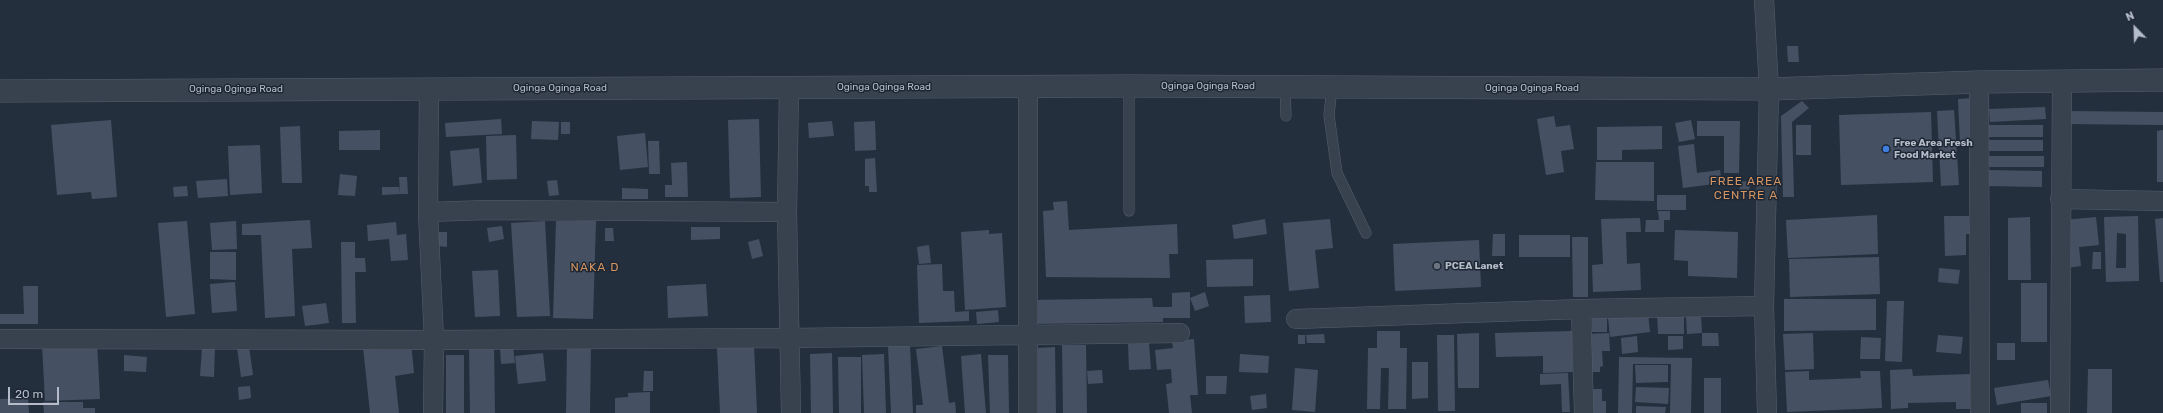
<!DOCTYPE html>
<style>
body{margin:0}
#map{position:relative;width:2163px;height:413px;overflow:hidden;background:#242f3e;font-family:Rubik,sans-serif}
canvas{display:block}
.north{position:absolute;left:2115px;top:8px;width:40px;height:40px;-webkit-text-stroke:3px #1d2633;paint-order:stroke;rotate:337deg;font-size:11px;font-weight:700;line-height:16px;text-align:center;color:#b4bcc9}
.north::after{content:'';display:block;margin:auto;width:14px;height:18px;background:#b4bcc9;clip-path:polygon(50% 0,100% 100%,50% 72%,0 100%)}
.scale{position:absolute;left:8px;top:387px;width:51px;height:18px;box-sizing:border-box;border:2px solid #b4bcc9;border-top:0;padding-left:5px;font-size:12px;line-height:14px;white-space:nowrap;color:#b4bcc9;-webkit-text-stroke:3px #1d2633;paint-order:stroke}
</style>
<div id="map">
<canvas width="2163" height="413"></canvas>
<div class="north">N</div>
<div class="scale">20 m</div>
</div>
<script>
const ctx = document.querySelector('canvas').getContext('2d');
ctx.lineJoin = 'round';
function paint(path, color) { ctx.fillStyle = color; ctx.fill(path, 'evenodd'); }
const poly = rows => new Path2D(rows.map(r => 'M' + r).join(''));
function trace(path, color, width, dash) { ctx.strokeStyle = color; ctx.lineWidth = width; ctx.lineCap = dash ? 'butt' : 'round'; ctx.setLineDash(dash || []); ctx.stroke(path); }
function write(font, color, halo, rows, align = 'center') {
  ctx.font = font + ' Rubik,sans-serif'; ctx.lineWidth = 3; ctx.setLineDash([]); ctx.textBaseline = 'middle'; ctx.strokeStyle = halo; ctx.fillStyle = color; for (const [text, x, y, turn = 0] of rows) {
    ctx.save(); ctx.translate(x, y); ctx.rotate((+turn || 0) * Math.PI / 180); ctx.textAlign = isNaN(turn) ? turn : align; if (halo) ctx.strokeText(text, 0, 0); ctx.fillText(text, 0, 0); ctx.restore();
  }
}
paint(poly([
 [1787,46,1798,46,1799,62,1788,62],
 [1973,98,1975,143,1960,144,1958,99],
 [1802,101,1809,108,1792,122,1794,197,1783,197,1781,116],
 [2045,107,2046,119,1990,122,1989,109],
 [1954,110,1959,185,1941,186,1937,111],
 [2065,111,2163,112,2163,125,2065,124],
 [1931,112,1933,182,1841,185,1839,115],
 [1554,116,1556,127,1570,125,1574,149,1561,151,1564,172,1546,175,1537,119],
 [501,119,502,134,446,137,445,123],
 [759,119,761,197,730,198,728,120],
 [111,120,117,197,92,199,91,192,57,195,51,125],
 [1691,120,1695,139,1679,142,1675,123],
 [532,121,559,122,558,140,531,139],
 [832,121,834,136,809,138,808,123],
 [875,121,876,150,855,151,854,122],
 [1697,121,1740,121,1739,173,1724,173,1724,136,1697,136],
 [561,122,570,122,570,134,561,134],
 [1796,125,1811,125,1811,155,1796,155],
 [1989,125,2043,125,2043,137,1989,137],
 [300,126,302,183,282,183,280,127],
 [1662,126,1662,149,1622,150,1622,160,1597,160,1597,127],
 [380,130,380,150,339,150,339,131],
 [2163,130,2163,182,2157,182,2157,131],
 [645,133,648,167,620,170,617,136],
 [516,135,517,179,487,180,486,136],
 [1987,140,2043,140,2043,151,1987,151],
 [648,141,659,141,660,174,649,174],
 [1694,144,1697,173,1720,170,1722,183,1683,188,1678,146],
 [260,145,262,193,230,195,228,146],
 [479,148,482,183,453,186,450,151],
 [1986,156,2044,156,2044,167,1986,167],
 [875,158,877,192,869,192,869,186,865,186,865,159],
 [687,162,688,197,665,197,665,185,672,185,671,163],
 [1596,162,1654,162,1654,201,1595,200],
 [1986,170,2042,171,2042,187,1986,186],
 [340,174,357,176,355,196,338,195],
 [399,177,407,177,408,194,400,194],
 [227,179,228,196,198,198,196,181],
 [557,180,559,195,549,196,547,181],
 [1741,181,1750,182,1749,193,1739,192],
 [187,186,188,196,174,197,173,187],
 [382,187,399,187,400,194,382,195],
 [622,188,648,189,648,199,622,199],
 [1657,195,1686,195,1686,210,1657,210],
 [1067,201,1069,230,1177,224,1178,254,1169,254,1170,278,1046,277,1043,211,1054,210,1053,202],
 [1658,211,1670,211,1670,220,1664,220,1664,232,1645,232,1646,220,1659,220],
 [1877,215,1878,254,1788,258,1786,220],
 [1944,216,1969,216,1970,234,1966,234,1966,255,1945,256],
 [2138,216,2139,281,2106,282,2104,217],
 [2117,233,2126,234,2126,268,2116,268],
 [2030,217,2031,280,2008,280,2008,218],
 [2096,217,2099,245,2079,247,2081,266,2067,268,2064,220],
 [1640,218,1641,232,1626,232,1627,264,1640,263,1641,290,1593,292,1592,265,1603,264,1601,219],
 [2163,218,2163,282,2160,282,2155,219],
 [1265,219,1267,234,1234,239,1232,225],
 [1330,219,1333,248,1315,250,1319,288,1289,291,1283,223],
 [310,220,312,248,292,249,295,316,265,318,261,235,242,235,242,224],
 [187,221,195,314,166,317,158,223],
 [236,221,237,249,212,250,210,223],
 [545,221,550,316,517,317,511,223],
 [556,221,596,221,593,319,553,318],
 [396,222,397,235,406,234,408,260,391,261,389,239,368,241,367,225],
 [502,226,504,239,489,242,487,228],
 [691,227,720,227,720,239,691,240],
 [605,228,613,228,614,241,605,241],
 [989,230,989,234,1002,233,1006,307,965,310,961,232],
 [1675,230,1738,232,1737,278,1688,276,1688,261,1674,260],
 [438,232,447,232,447,247,438,246],
 [1493,234,1505,234,1505,256,1492,256],
 [1519,235,1570,235,1570,257,1519,257],
 [1572,237,1588,237,1588,297,1573,297],
 [759,239,763,256,752,259,748,242],
 [1479,240,1481,287,1395,291,1393,244],
 [341,242,355,242,355,258,365,258,366,272,355,272,356,323,342,323],
 [929,245,931,263,919,264,917,247],
 [210,252,236,252,236,280,210,279],
 [2093,252,2101,252,2101,269,2092,269],
 [1879,257,1880,294,1790,297,1789,259],
 [1253,259,1253,286,1207,287,1206,260],
 [942,264,943,291,954,291,955,312,969,311,969,321,919,323,917,265],
 [1939,268,1960,270,1958,284,1938,282],
 [498,270,500,316,475,317,472,271],
 [235,282,237,311,212,313,210,284],
 [2021,283,2047,283,2047,342,2021,342],
 [706,284,708,316,668,318,667,286],
 [23,286,38,286,38,324,0,324,0,314,24,314],
 [1190,292,1190,318,1163,318,1163,322,1031,324,1031,300,1152,298,1153,307,1172,307,1172,293],
 [1205,292,1209,306,1195,311,1190,298],
 [1270,295,1271,322,1245,323,1244,296],
 [1784,299,1876,299,1876,330,1784,331],
 [1887,301,1904,301,1902,362,1885,361],
 [326,303,329,323,305,326,302,306],
 [998,310,999,322,977,324,976,312],
 [1684,312,1684,334,1658,334,1657,313],
 [1648,313,1650,332,1610,337,1608,317],
 [1592,314,1607,314,1607,332,1592,332],
 [1701,316,1702,333,1687,334,1686,317],
 [1377,331,1400,331,1400,348,1407,348,1406,409,1388,409,1389,368,1381,368,1380,409,1367,409,1368,348,1377,348],
 [1572,331,1573,372,1543,373,1543,356,1496,357,1495,333],
 [1479,333,1479,388,1458,388,1457,334],
 [1609,333,1610,351,1602,351,1603,366,1600,367,1600,372,1590,372,1588,334],
 [1702,333,1718,333,1719,346,1702,346],
 [1813,333,1814,369,1785,370,1783,334],
 [1324,334,1325,343,1307,343,1306,335],
 [1298,335,1305,335,1305,344,1298,344],
 [1437,335,1454,335,1455,411,1438,411],
 [1938,335,1963,337,1961,354,1936,352],
 [1637,336,1638,352,1622,354,1621,338],
 [1668,336,1683,336,1683,349,1668,350],
 [1861,337,1881,338,1880,359,1860,359],
 [1194,339,1198,395,1190,395,1192,413,1169,413,1166,384,1172,383,1171,369,1157,370,1155,350,1173,348,1172,341],
 [97,342,100,399,45,401,42,345],
 [411,342,414,373,395,376,399,413,370,413,363,347],
 [1149,343,1151,369,1129,370,1128,344],
 [1997,343,2015,343,2015,360,1997,360],
 [567,345,591,345,590,413,566,413],
 [910,345,913,413,891,413,888,346],
 [1062,345,1086,345,1087,413,1063,413],
 [249,346,253,375,241,377,237,347],
 [494,346,495,413,470,413,469,347],
 [513,346,515,363,501,364,500,347],
 [754,346,757,413,720,413,717,348],
 [942,346,949,403,955,402,956,413,916,413,916,405,923,405,916,349],
 [202,347,215,347,214,377,200,376],
 [1055,347,1056,413,1037,413,1037,348],
 [543,353,546,381,518,384,515,356],
 [832,353,833,413,811,413,810,354],
 [884,354,886,413,864,413,862,355],
 [981,354,986,413,965,413,961,356],
 [1240,354,1269,356,1268,373,1239,372],
 [124,355,147,357,146,372,124,371],
 [446,355,464,355,464,413,446,413],
 [988,355,1008,355,1009,413,990,413],
 [838,357,861,357,861,413,839,413],
 [1619,357,1692,358,1691,413,1670,413,1671,364,1633,364,1632,413,1618,413],
 [1412,362,1428,362,1428,398,1412,399],
 [1635,365,1668,365,1668,382,1636,383],
 [1295,368,1318,370,1315,412,1292,410],
 [1912,369,1913,376,1971,374,1972,409,1956,409,1956,402,1908,403,1908,408,1891,409,1890,370],
 [2088,369,2112,369,2112,413,2087,413],
 [1102,370,1103,383,1088,384,1087,371],
 [644,371,653,371,653,391,643,391],
 [1809,371,1809,380,1861,378,1860,371,1880,371,1882,408,1787,412,1785,372],
 [1568,373,1570,412,1562,412,1561,384,1540,385,1540,374],
 [1206,376,1227,376,1226,394,1206,394],
 [1704,378,1721,378,1721,413,1704,413],
 [2048,380,2051,396,1997,405,1994,388],
 [250,386,251,398,239,400,238,387],
 [1636,387,1669,388,1668,404,1635,402],
 [1588,389,1602,389,1602,401,1606,401,1606,413,1588,413],
 [650,392,650,413,615,413,615,398,628,397,628,393],
 [1266,394,1267,408,1252,410,1250,396],
 [28,398,29,413,0,413,0,399],
 [43,402,83,402,83,408,95,408,95,413,44,413],
 [2021,403,2047,403,2047,413,2021,413],
 [1636,406,1666,407,1665,413,1636,413]
]), '#455162');
const service = poly([
 [1285,87,1286,116],
 [1332,87,1329,115,1337,173,1366,233],
 [1129,211,1129,86]
]);
const minor = poly([
 [1764,0,1769,89,1764,306,1767,413],
 [1979,82,1980,413],
 [789,87,787,212,791,413],
 [2060,199,2163,201],
 [428,212,487,210,787,212],
 [1581,309,1584,413],
 [1296,319,1581,309,1764,306],
 [0,339,434,340,428,212,429,88],
 [433,413,434,340,789,338,1180,333],
 [1028,413,1028,87],
 [2060,413,2062,80]
]);
const tertiary = poly([
 [0,91,1129,86,1769,89,1979,82,2163,80]
]);
trace(service, '#565f6c', 11);
trace(minor, '#565f6c', 20);
trace(tertiary, '#565f6c', 23);
trace(service, '#38414e', 10);
trace(minor, '#38414e', 19);
trace(tertiary, '#38414e', 22);
for (const [x, y, r, color] of [
 [1886,149,4,"#3f7fe0"],
 [1437,266,4,"#6b7280"]
]) { const dot = new Path2D(); dot.arc(x, y, r, 0, 2 * Math.PI); ctx.fillStyle = color; ctx.fill(dot); trace(dot, '#1d2633', 1.5); }
write('10px', '#b4bcc9', '#1d2633', [
 ["Oginga Oginga Road",1208,86],
 ["Oginga Oginga Road",884,87],
 ["Oginga Oginga Road",560,88],
 ["Oginga Oginga Road",1532,88],
 ["Oginga Oginga Road",236,89]
]);
write('bold 10px', '#b4bcc9', '#1d2633', [
 ["Free Area Fresh",1894,143],
 ["Food Market",1894,155],
 ["PCEA Lanet",1445,266]
], 'left');
ctx.letterSpacing = '1px';
write('12px', '#d59563', '#1d2633', [
 ["FREE AREA",1746,182],
 ["CENTRE A",1746,196],
 ["NAKA D",595,268]
]);
ctx.letterSpacing = '0px';
</script>
